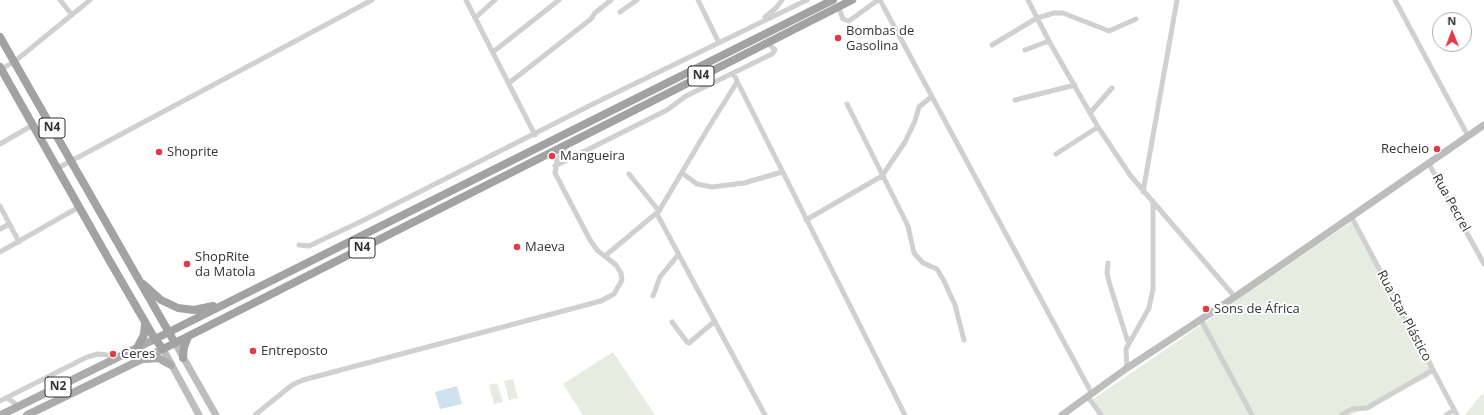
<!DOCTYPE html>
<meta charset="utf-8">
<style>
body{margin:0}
#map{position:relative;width:1484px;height:415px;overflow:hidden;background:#fff;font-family:"Open Sans",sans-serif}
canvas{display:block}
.north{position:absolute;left:1432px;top:12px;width:40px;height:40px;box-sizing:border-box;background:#fff;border:1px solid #adadad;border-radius:50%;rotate:359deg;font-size:11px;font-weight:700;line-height:16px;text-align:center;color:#333}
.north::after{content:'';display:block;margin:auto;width:14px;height:18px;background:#e63946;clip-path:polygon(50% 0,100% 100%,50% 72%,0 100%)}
</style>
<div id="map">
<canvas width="1484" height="415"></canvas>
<div class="north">N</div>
</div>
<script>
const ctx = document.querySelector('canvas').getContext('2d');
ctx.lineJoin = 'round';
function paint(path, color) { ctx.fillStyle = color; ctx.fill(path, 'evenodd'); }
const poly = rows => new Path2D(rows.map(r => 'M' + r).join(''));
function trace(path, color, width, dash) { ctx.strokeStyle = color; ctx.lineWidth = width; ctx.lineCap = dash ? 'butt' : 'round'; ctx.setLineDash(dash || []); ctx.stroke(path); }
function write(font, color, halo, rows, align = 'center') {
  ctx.font = font + ' "Open Sans",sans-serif'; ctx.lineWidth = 4; ctx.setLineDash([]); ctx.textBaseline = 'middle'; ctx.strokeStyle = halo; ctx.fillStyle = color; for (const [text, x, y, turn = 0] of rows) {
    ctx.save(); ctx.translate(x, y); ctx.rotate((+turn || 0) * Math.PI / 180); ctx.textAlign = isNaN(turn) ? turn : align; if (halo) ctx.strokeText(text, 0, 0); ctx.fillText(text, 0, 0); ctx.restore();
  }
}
paint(poly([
 [1351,222,1434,365,1428,377,1351,415,1102,415,1092,400],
 [613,352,655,415,583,415,563,384],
 [513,379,518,398,509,400,504,381],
 [497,383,503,402,494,404,489,385],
 [1484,393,1484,415,1465,415,1480,396]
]), '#e6ecdf');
paint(poly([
 [457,386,462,404,440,409,435,392]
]), '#cfe2ee');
trace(poly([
 [60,0,72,15],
 [466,0,535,135],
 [698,0,719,43],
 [880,0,1092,394],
 [1028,0,1049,41,1098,127,1130,175,1235,297],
 [1395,0,1468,136],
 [838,6,843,19,849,21,878,0],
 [620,12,637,0],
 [765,17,776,8,782,0],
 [475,18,495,0],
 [992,45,1037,18,1054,13,1063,13,1109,31,1136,19],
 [1025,50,1049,41],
 [493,52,559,0],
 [1,69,14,62,90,0],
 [733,73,905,415],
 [509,83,591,19,595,13,611,0],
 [1015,100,1075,85],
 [847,104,908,226,914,253,923,263,937,269,944,281,955,305,964,340],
 [1090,113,1112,88],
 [0,144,33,125],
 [1056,154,1098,127],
 [1429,164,1484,264],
 [555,166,667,110,686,96,772,54,775,50,767,42],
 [58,168,372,0],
 [682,173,697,184,712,187,744,183,782,172],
 [629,174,659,211],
 [1143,192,1177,0],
 [0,206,19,242],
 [657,214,765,415],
 [1351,216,1457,415],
 [806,220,882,176,905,142,915,121,919,107,931,97],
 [0,229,9,224],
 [299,245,309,246,362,221,595,103,807,0],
 [0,252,79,207],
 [605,256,659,211,707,130,737,82],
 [1108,263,1107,273,1109,282,1128,342],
 [653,296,660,277,678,255],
 [1201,320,1252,415],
 [672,322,687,342,689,343,715,321],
 [1127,368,1126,349,1149,308,1153,289,1153,201],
 [1088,397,1101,415],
 [7,398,19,406],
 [0,401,87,357,98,354,118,356],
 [255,415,292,385,303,380,601,301,614,294,622,280,621,273,616,265,597,250,590,240,555,173,557,160,567,145],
 [1342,415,1352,409,1367,408,1433,370],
 [1446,415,1454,410]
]), '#d0d0d0', 5);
trace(poly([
 [175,343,216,415],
 [163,349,199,415],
 [1062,415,1127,368,1235,297,1484,125]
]), '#bdbdbd', 7);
trace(poly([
 [146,359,158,358,171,365],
 [1,415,155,339],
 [27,415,163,349]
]), '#ababab', 8);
trace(poly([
 [0,37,175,343],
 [0,67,108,258,155,339,163,349,852,0],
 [143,284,161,300,178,308,194,310,213,306],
 [155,339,833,0],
 [137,348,144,335,145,323],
 [183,358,184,347,188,337]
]), '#a2a2a2', 8);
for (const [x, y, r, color] of [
 [838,38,4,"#e63946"],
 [1437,149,4,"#e63946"],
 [159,152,4,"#e63946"],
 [552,156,4,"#e63946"],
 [517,247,4,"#e63946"],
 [187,264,4,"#e63946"],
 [1206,309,4,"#e63946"],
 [253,351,4,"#e63946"],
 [113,354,4,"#e63946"]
]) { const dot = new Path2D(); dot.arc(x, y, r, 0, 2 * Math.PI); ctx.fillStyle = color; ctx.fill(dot); trace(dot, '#fff', 1.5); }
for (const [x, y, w] of [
 [701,76,26],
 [52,128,26],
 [362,248,26],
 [58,387,26]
]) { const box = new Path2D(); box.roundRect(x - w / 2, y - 10, w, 20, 3); ctx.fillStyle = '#fff'; ctx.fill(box); trace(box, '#333', 1); }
write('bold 12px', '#333', null, [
 ["N4",701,76],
 ["N4",52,128],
 ["N4",362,248],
 ["N2",58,387]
]);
write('13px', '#333', '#fff', [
 ["Bombas de",846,31],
 ["Gasolina",846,46],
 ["Recheio",1429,149,"right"],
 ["Shoprite",167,152],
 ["Mangueira",560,156],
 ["Maeva",525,247],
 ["ShopRite",195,257],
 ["da Matola",195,272],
 ["Sons de África",1214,309],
 ["Entreposto",261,351],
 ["Ceres",121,354]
], 'left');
write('13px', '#333', '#fff', [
 ["Rua Pecrel",1451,203,61],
 ["Rua Star Plástico",1404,316,62]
]);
</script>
